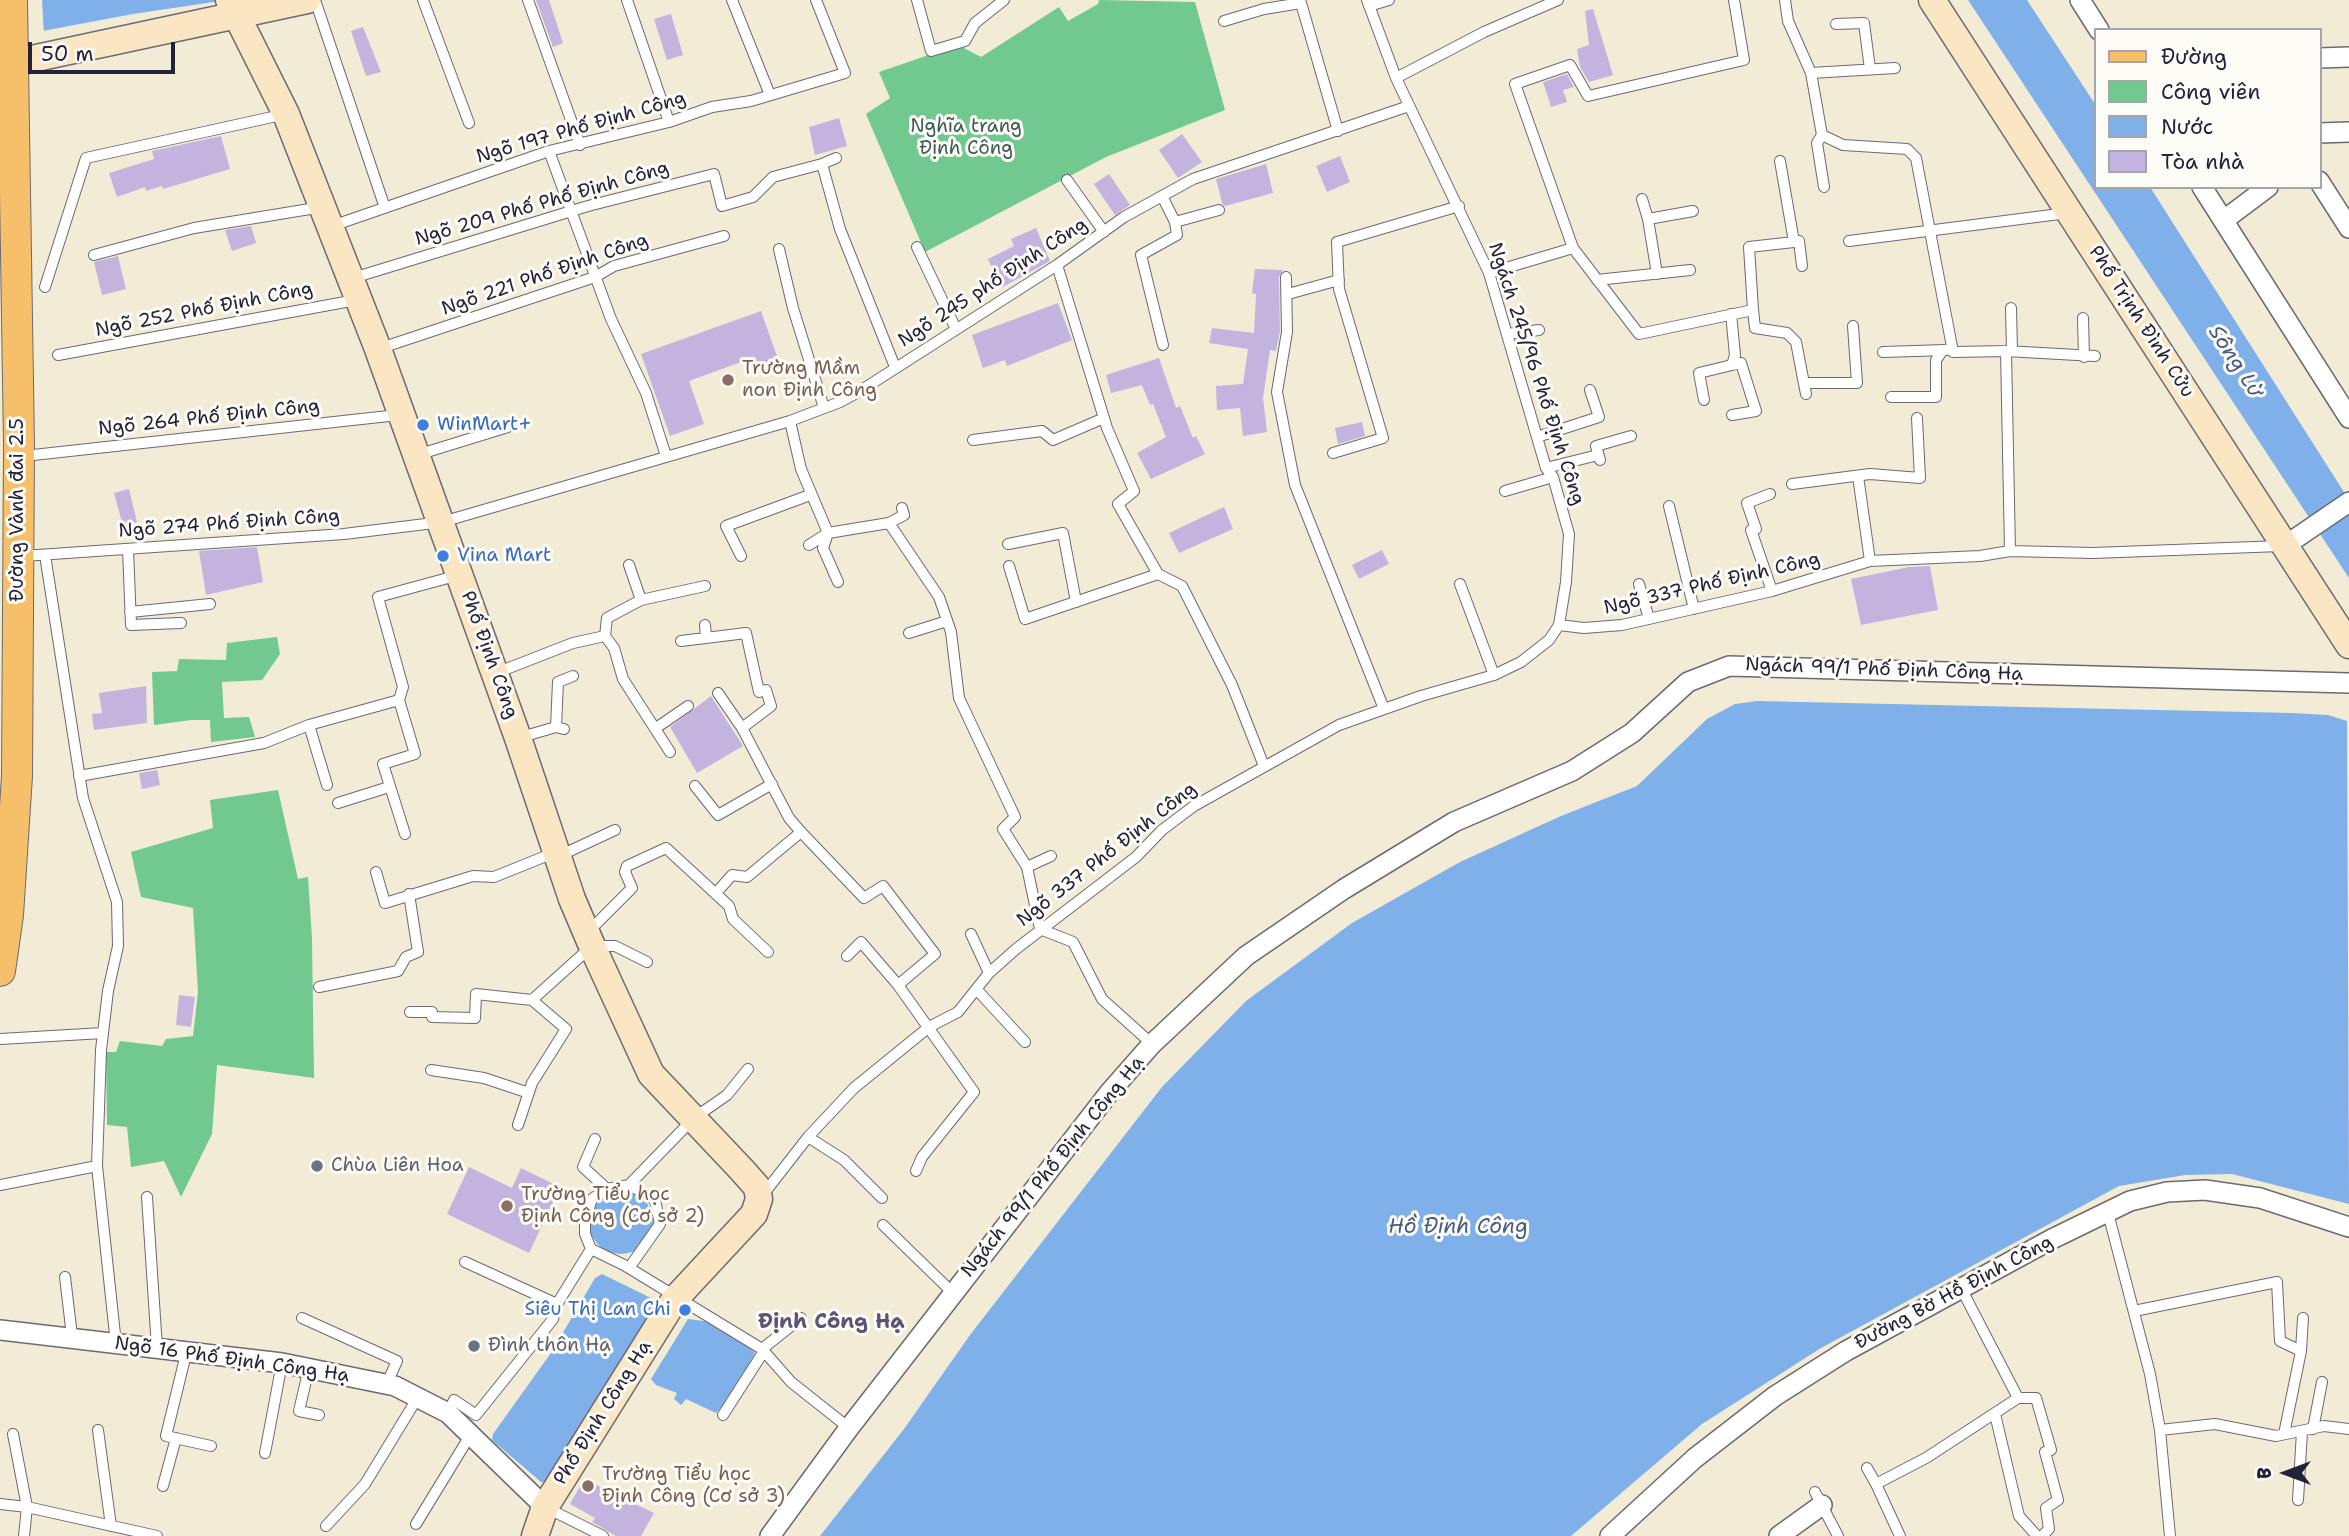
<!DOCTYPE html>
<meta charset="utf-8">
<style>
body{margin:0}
#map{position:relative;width:2349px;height:1536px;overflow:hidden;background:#f2ecd7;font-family:"Shantell Sans",sans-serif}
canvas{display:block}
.legend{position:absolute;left:2094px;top:28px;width:228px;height:161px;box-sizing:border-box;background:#fdfcf7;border:2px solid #a5a5ac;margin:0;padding:9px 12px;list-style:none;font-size:21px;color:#22223b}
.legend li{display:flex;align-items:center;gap:14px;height:35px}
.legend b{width:35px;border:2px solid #a5a5ac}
.north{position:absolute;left:2251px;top:1438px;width:70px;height:70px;-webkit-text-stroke:5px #fdfcf7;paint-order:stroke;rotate:270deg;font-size:19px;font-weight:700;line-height:28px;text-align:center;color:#22223b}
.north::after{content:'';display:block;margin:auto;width:24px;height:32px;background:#22223b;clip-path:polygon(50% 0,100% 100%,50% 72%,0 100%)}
.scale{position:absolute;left:28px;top:42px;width:147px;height:32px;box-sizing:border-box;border:4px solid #22223b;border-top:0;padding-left:9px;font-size:21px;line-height:24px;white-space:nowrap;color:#22223b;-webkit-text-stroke:5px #fdfcf7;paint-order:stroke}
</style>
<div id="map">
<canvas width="2349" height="1536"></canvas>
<ul class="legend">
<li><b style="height:9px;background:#f6c06b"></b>Đường</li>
<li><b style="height:19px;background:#72c98f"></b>Công viên</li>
<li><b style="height:19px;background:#7fb0ea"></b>Nước</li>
<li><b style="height:19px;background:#c2b4df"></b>Tòa nhà</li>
</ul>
<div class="north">B</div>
<div class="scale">50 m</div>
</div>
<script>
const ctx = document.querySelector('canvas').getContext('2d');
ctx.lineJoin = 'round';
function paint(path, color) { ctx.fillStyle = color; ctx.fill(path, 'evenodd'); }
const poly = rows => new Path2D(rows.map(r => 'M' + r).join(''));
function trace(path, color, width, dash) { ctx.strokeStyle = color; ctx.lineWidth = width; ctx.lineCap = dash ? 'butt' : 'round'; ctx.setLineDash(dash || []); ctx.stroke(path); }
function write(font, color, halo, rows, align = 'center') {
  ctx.font = font + ' "Shantell Sans",sans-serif'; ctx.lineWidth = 6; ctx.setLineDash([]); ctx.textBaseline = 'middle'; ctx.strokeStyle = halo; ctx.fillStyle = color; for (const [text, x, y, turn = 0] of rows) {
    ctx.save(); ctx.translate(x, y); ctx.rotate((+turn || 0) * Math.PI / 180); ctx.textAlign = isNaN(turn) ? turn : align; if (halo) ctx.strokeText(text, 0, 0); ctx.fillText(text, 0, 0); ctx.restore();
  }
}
paint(poly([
 [1099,0,1195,2,1225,110,1106,157,925,252,866,114,890,98,879,72,958,45,981,57,1059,7,1068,21,1098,4],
 [277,637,280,654,262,680,222,682,224,718,249,717,255,737,211,742,210,720,191,720,154,725,152,672,177,671,179,659,226,660,227,643],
 [278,790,298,879,308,877,312,938,314,1078,217,1065,212,1134,181,1197,164,1161,131,1167,127,1127,107,1125,106,1052,116,1052,120,1041,162,1046,166,1039,193,1036,198,992,193,908,141,897,131,852,213,828,210,800]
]), '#72c98f');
paint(poly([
 [0,0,227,0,133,14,0,39],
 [1968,0,2027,0,2095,104,2095,187,2150,187,2349,500,2349,578],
 [1757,701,2292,713,2328,715,2347,721,2349,1204,2232,1174,2185,1175,2119,1186,1821,1348,1702,1424,1571,1536,820,1536,904,1429,970,1335,1162,1087,1246,1001,1352,923,1460,862,1561,816,1637,786,1707,719,1735,704],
 '589 1222a32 32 0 1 1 64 0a32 32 0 1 1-64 0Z',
 [602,1274,657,1301,659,1307,546,1482,541,1482,492,1440,493,1434,551,1353,595,1278],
 [688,1319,711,1322,742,1341,755,1353,730,1398,716,1413,686,1399,681,1405,674,1399,677,1393,656,1385,651,1379]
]), '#7fb0ea');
paint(poly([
 [0,0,42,0,44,35,0,42]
]), '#f2ecd7');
paint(poly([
 [536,0,549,0,563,43,553,47],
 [1593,9,1613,75,1589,82,1580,67,1577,49,1589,45,1585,11],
 [671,14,683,55,667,60,654,19],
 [363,27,381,72,366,76,351,31],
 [1567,74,1574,87,1563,90,1567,102,1551,107,1543,82],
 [839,118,847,146,815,155,809,127],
 [1182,134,1202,162,1178,178,1159,150],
 [221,136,230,169,163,189,162,186,146,191,145,187,117,197,109,173,154,159,152,151],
 [1340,156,1350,182,1327,192,1316,166],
 [1266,164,1273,193,1225,206,1222,203,1216,179],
 [1109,174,1130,205,1115,215,1094,184],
 [251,226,256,243,232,251,225,230],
 [1036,228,1050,261,1001,288,988,259,1014,246,1011,239],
 [118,256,126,289,102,295,94,262],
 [1255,269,1283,270,1279,277,1280,331,1276,351,1270,350,1263,398,1267,432,1243,436,1240,408,1217,410,1216,386,1243,384,1248,349,1209,343,1212,328,1254,333,1256,294,1252,293],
 [1058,303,1072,340,1007,366,1005,360,983,368,972,335],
 [761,311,778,359,758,366,755,357,689,381,704,424,670,436,641,354],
 [1159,358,1176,408,1180,406,1193,438,1196,436,1205,454,1151,479,1137,453,1166,437,1153,404,1150,405,1142,385,1111,393,1106,375],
 [1362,422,1365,436,1338,444,1335,428],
 [129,489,137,522,123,526,114,493],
 [1224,507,1233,529,1179,553,1169,533],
 [257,547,263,582,206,595,199,551],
 [1382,550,1389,564,1359,579,1352,565],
 [1930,566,1938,610,1861,625,1851,579,1909,567],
 [146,686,147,723,94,730,92,714,102,713,99,693],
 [711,696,743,746,697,773,670,727],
 [157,770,160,785,142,789,139,773],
 [179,995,195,997,191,1027,176,1025],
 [469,1167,512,1188,521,1168,560,1187,529,1253,447,1214],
 [584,1479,654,1513,641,1536,616,1536,592,1522,595,1518,570,1504]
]), '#c2b4df');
const lane = poly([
 [315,0,385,208],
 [423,0,469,123],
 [528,0,580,145],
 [627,0,669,122],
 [732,0,770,95],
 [917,0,931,51,965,41,975,23,1004,0],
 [1367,0,1396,78,1489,273,1546,468,1553,477,1569,534,1566,582,1559,625],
 [1734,0,1744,60,1588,96,1570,65,1515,84,1573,248,1639,334,1753,310],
 [1785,0,1788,21,1811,73,1822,135,1843,145,1907,149,1916,158,1953,352,2006,351,2010,551],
 [1369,6,1389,0],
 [1224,21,1264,9,1301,3,1338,131],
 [1836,24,1864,23,1870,69],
 [1811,73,1895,68],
 [1396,78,1484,32,1558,0],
 [1822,135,1817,143,1824,187],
 [549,151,611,319,646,393,666,456],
 [1780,161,1794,242,1749,247,1753,310,1755,328,1787,333,1796,342,1806,394],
 [822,164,836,158],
 [1067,180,1104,232],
 [1162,196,1175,222,1177,235,1141,255,1163,345],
 [1642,199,1648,219,1657,274],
 [1648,219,1693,211],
 [1175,222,1219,210],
 [332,226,549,151,669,122,712,107,751,101,845,73,816,0],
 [1849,241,2067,213],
 [1794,242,1799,241,1802,266],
 [917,247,955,327],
 [779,249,793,308,824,408],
 [94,255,194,228,322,207],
 [1057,265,1107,428,1134,491,1118,504,1158,574,1182,586,1232,685,1264,766],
 [1489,273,1573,248],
 [1286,277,1287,332,1277,392,1295,485,1384,709],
 [353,278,588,206,714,174,722,206,753,197,773,177,822,164,840,229,895,367],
 [1597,280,1690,270],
 [45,287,86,158,286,114],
 [1288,294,1339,280],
 [2011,308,2012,351],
 [2083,318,2084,357],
 [1508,334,1539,330],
 [378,349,595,277,614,266,724,236],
 [2006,351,2095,356],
 [1883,352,1946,350],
 [58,355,356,300],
 [1732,365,1741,363,1756,411,1732,415],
 [1806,383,1857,383,1853,326],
 [1891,397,1936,397,1936,360,1943,350],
 [1704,400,1699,373,1732,365,1735,355,1731,314],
 [790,421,801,469,828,533],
 [1537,437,1599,417,1590,390],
 [973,440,1042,431,1053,440,1104,418],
 [1333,453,1383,438,1339,289,1337,242,1459,206],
 [417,455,508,427],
 [24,456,398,415],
 [1600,460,1596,446,1631,436],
 [1546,468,1598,455],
 [1858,476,1870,561],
 [1792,484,1870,474,1920,478,1917,418],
 [1505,491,1553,477],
 [1770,494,1747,503,1756,529,1751,530,1772,591],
 [1669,506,1694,609],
 [889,523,939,597,951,632,959,698,1015,817,1003,829,1027,867,1040,929,1073,942,1102,999,1152,1044],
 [828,533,823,548,838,582],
 [1008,544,1063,533,1076,602],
 [809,545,828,533,889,523,904,515,902,508],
 [128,549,131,625,181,623],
 [45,555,83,798,117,902,118,946,108,991,101,1050,97,1166,116,1344],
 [23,556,344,534,442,522,790,421,840,402,860,391,1057,265,1124,217,1193,179,1409,106],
 [741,556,726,526,810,495],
 [629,565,641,600],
 [1009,566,1025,619,1158,574],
 [1460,584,1494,675],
 [1639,584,1649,619],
 [130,612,210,604],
 [705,625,706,637],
 [909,633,947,621],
 [605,636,614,648,623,679,670,752],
 [681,641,746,633,759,692,766,690,771,706,742,728],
 [496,673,573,643,605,636,607,618,641,600,705,586],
 [718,693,742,728,789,818,801,832,864,898,883,886,935,954,898,985],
 [309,725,327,785],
 [556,727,558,682,573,676],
 [656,728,688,706],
 [518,738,556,727,564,729],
 [79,776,264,743,309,725,399,700],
 [695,786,718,815,772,784],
 [338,803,389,787],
 [405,834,383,764,415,754,399,700,403,687,378,597,459,575],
 [559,856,615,830],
 [1027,867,1051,856],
 [376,872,385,903,473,876,494,877,556,852],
 [716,893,732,875,747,877,801,832],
 [589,931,632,888,625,872,627,866,666,848,729,906,733,919,768,952],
 [971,934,989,973],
 [847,956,861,942,898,985,974,1092,922,1157,916,1171],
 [319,987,398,971,406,957,418,952,409,894],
 [978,991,1025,1042],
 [410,1012,432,1012,432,1017,475,1018,476,994,532,1000,592,946,615,946,647,962],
 [0,1039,103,1033],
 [431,1070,484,1078,529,1093],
 [518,1125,532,1083,566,1029,532,1000],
 [808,1137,844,1160,882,1198],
 [595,1139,583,1167,607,1189],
 [0,1185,97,1166],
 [629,1185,694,1118,727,1095,748,1069],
 [762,1196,808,1137,854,1088,929,1027,958,1012,989,973,1016,949,1136,857,1162,830,1194,806,1339,725,1421,696,1494,675,1521,662,1549,640,1559,625,1584,628,1622,625,1772,591,1870,561,1980,556,2010,551,2093,553,2281,546],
 [147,1197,157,1348],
 [2108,1213,2150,1374,2160,1430,2170,1536],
 [883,1225,953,1293],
 [591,1249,585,1234,585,1219,592,1199,607,1189,629,1185,655,1200,660,1224,629,1268],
 [465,1262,557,1304],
 [65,1277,72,1336],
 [2134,1311,2277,1282,2280,1341,2301,1351,2284,1434],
 [302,1318,397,1361,387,1383],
 [762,1349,801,1318],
 [187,1350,166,1436,211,1446],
 [2301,1351,2303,1318],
 [309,1368,299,1411,319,1415],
 [2018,1398,2036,1398,2051,1450,2045,1452,2058,1500,2046,1508,2049,1529,2042,1536],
 [448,1413,454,1400,476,1415,553,1319,557,1304,591,1249,624,1265,762,1349,791,1382,849,1428],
 [1995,1414,2019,1516,2037,1536],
 [723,1415,764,1351],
 [2313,1429,2322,1382],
 [98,1430,111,1526],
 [2160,1430,2215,1424,2276,1436,2324,1426,2349,1429],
 [13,1434,27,1507,24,1536],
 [265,1453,282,1363],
 [1867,1468,1876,1484],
 [163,1486,176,1438],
 [1815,1492,1838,1536],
 [2298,1500,2302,1431],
 [0,1504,27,1507,157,1536],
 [545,1507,603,1536],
 [416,1524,471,1434],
 [326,1526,365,1484,418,1397],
 [1900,1536,1876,1484,1926,1458,2018,1398,1962,1290]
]);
const street = poly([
 [2080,0,2099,30],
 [2319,58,2349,57],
 [2319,133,2349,132],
 [2319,181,2349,228],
 [2202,187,2349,418],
 [2224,220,2268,187],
 [2286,545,2349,502],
 [0,1330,282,1363,395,1386,448,1413,545,1507],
 [770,1536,849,1428,1109,1093,1152,1044,1246,956,1344,889,1454,822,1572,771,1632,733,1688,682,1729,666,2349,683],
 [1610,1536,1695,1458,1775,1396,1846,1351,2052,1239,2130,1201,2167,1192,2205,1190,2260,1198,2349,1227],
 [1779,1536,1822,1505]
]);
const secondary = poly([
 [229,0,286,114,378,349,518,738,572,899,592,946,651,1074,741,1169,757,1187,759,1199,754,1214,675,1299,545,1507,535,1536],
 [1932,0,2349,645],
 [13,63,307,0]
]);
const primary = poly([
 [0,971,8,915,17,776,19,445,12,0]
]);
trace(lane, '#6b6972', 12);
trace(street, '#6b6972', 22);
trace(secondary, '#6b6972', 29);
trace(primary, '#6b6972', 32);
trace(lane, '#fff', 10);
trace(street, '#fff', 19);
trace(secondary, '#fbe6c4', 26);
trace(primary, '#f6c06b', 30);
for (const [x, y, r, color] of [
 [728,380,7,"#8d6e63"],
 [423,425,7,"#3f7fe0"],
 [443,556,7,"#3f7fe0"],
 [317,1166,7,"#6b7280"],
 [507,1206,7,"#8d6e63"],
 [685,1310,7,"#3f7fe0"],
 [474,1346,7,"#6b7280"],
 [588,1486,7,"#8d6e63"]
]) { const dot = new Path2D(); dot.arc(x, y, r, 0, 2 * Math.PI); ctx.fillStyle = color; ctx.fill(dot); trace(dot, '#fdfcf7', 2.5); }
write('19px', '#3e5c58', '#fdfcf7', [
 ["Nghĩa trang",966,127],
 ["Định Công",966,149]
]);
write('19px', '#22223b', '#fdfcf7', [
 ["Ngõ 197 Phố Định Công",581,128,-16],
 ["Ngõ 209 Phố Phố Định Công",542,204,-16],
 ["Ngõ 221 Phố Định Công",545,275,-19],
 ["Ngõ 245 phố Định Công",993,283,-33],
 ["Ngõ 252 Phố Định Công",204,310,-11],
 ["Phố Trịnh Đình Cửu",2141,322,57],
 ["Ngách 245/96 Phố Định Công",1536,374,72],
 ["Ngõ 264 Phố Định Công",209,418,-6],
 ["Đường Vành đai 2.5",18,510,-90],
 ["Ngõ 274 Phố Định Công",229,524,-4],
 ["Ngõ 337 Phố Định Công",1712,584,-13],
 ["Phố Định Công",489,655,70],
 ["Ngách 99/1 Phố Định Công Hạ",1884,670,2],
 ["Ngõ 337 Phố Định Công",1107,855,-38],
 ["Ngách 99/1 Phố Định Công Hạ",1053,1167,-51],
 ["Đường Bờ Hồ Định Công",1954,1293,-28],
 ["Ngõ 16 Phố Định Công Hạ",232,1360,8],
 ["Phố Định Công Hạ",603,1413,-58]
]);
write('19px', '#785e54', '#fdfcf7', [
 ["Trường Mầm",742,369],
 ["non Định Công",742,391],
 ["Trường Tiểu học",521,1195],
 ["Định Công (Cơ sở 2)",521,1217],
 ["Trường Tiểu học",602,1475],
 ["Định Công (Cơ sở 3)",602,1497]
], 'left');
write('19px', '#366cbe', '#fdfcf7', [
 ["WinMart+",437,425],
 ["Vina Mart",457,556],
 ["Siêu Thị Lan Chi",671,1310,"right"]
], 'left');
write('19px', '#5b616d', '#fdfcf7', [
 ["Chùa Liên Hoa",331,1166],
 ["Đình thôn Hạ",488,1346]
], 'left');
write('italic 21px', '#475b81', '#fdfcf7', [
 ["Sông Lừ",2235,362,57],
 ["Hồ Định Công",1458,1228]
]);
write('bold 21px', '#5a5574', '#fdfcf7', [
 ["Định Công Hạ",831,1323]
]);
</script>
